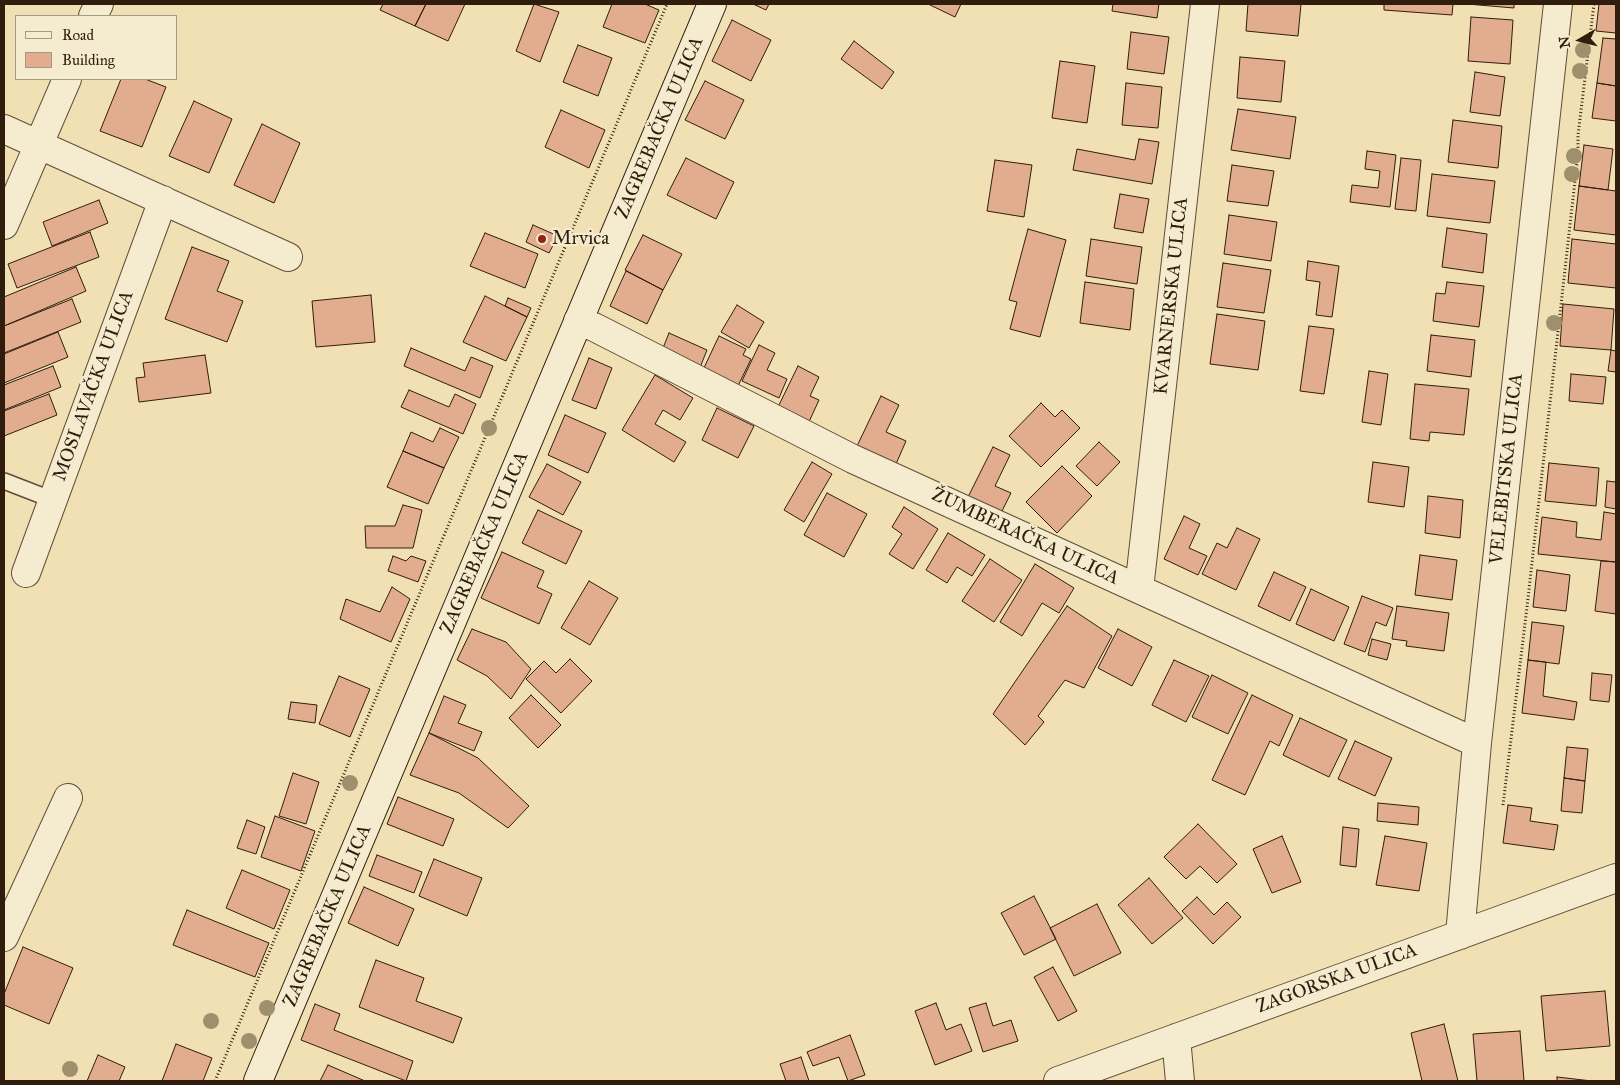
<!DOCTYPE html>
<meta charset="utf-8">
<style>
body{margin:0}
#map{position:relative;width:1620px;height:1085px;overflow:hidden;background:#f0e0b4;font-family:"IM FELL Great Primer",serif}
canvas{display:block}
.frame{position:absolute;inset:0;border:5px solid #301d0d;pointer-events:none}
.legend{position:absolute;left:15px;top:15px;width:162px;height:65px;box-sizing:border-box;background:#f5ebce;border:1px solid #a69981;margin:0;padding:6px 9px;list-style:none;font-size:15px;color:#301d0d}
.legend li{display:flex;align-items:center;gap:10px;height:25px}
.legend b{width:25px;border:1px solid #a69981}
.north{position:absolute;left:1555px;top:15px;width:50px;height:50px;-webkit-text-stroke:4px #f5ebce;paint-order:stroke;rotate:262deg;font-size:14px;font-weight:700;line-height:20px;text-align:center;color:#301d0d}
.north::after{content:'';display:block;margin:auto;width:18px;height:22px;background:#301d0d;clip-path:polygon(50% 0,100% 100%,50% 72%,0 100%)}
</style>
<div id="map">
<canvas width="1620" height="1085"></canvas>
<div class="frame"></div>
<ul class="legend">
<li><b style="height:6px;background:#f5ebce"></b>Road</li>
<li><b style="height:14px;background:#e1ad8e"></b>Building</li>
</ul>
<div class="north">N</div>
</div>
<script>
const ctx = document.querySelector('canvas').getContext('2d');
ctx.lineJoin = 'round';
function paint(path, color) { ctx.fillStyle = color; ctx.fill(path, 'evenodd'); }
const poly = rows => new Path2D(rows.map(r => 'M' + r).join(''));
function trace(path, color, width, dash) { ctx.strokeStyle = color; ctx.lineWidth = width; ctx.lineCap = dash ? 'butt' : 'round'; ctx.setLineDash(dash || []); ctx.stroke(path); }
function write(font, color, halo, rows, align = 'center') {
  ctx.font = font + ' "IM FELL Great Primer",serif'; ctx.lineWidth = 4.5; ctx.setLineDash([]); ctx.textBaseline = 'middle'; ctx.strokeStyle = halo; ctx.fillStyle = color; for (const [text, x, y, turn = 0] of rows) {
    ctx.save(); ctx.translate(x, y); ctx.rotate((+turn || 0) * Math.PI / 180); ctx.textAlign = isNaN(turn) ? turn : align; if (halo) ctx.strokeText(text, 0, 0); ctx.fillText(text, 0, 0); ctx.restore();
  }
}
const building = poly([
 [383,4,426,4,415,26,380,10,383,4],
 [426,4,465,4,448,41,415,26,426,4],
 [534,4,559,12,540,62,516,51,534,4],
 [612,4,645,4,659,10,645,43,603,27,612,4],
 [753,4,769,4,766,10,753,4],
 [928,4,961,4,955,17,928,4],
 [1113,4,1159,4,1157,18,1112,11,1113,4],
 [1248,4,1301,4,1298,36,1246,31,1248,4],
 [1384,4,1453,4,1452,15,1384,10,1384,4],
 [1467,4,1514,4,1514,8,1467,4],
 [1599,4,1616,4,1616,33,1596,31,1599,4],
 [1471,17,1513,20,1510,64,1468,61,1471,17],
 [732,20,771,40,751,81,712,61,732,20],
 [1131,32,1169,37,1164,74,1127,69,1131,32],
 [1603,38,1616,39,1616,86,1597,83,1603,38],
 [854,41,894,72,882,89,841,59,854,41],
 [578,45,612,58,598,96,563,82,578,45],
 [1240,57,1285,61,1281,102,1237,98,1240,57],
 [1060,61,1095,66,1087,123,1052,118,1060,61],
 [1475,72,1505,77,1500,116,1470,112,1475,72],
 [121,79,145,79,166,87,142,147,100,131,121,79],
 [705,81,744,100,725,139,685,120,705,81],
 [1126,83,1162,87,1158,128,1122,125,1126,83],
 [1597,83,1616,86,1616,121,1592,118,1597,83],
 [194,101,232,119,209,173,169,156,194,101],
 [1238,109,1296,117,1290,159,1231,150,1238,109],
 [561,110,605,130,589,168,545,147,561,110],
 [1453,120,1502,126,1498,168,1448,162,1453,120],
 [262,124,300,143,274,203,234,185,262,124],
 [1139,139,1159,142,1152,184,1073,170,1077,149,1135,160,1139,139],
 [1584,145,1613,149,1608,190,1579,186,1584,145],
 [1367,151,1396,155,1390,207,1350,202,1352,185,1378,188,1380,171,1365,169,1367,151],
 [686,158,734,182,716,219,667,195,686,158],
 [1401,158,1421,160,1416,211,1395,209,1401,158],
 [995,160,1032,165,1024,217,987,211,995,160],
 [1232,165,1274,171,1268,206,1227,201,1232,165],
 [1432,174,1495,181,1490,223,1427,216,1432,174],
 [1579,186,1616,191,1616,235,1574,230,1579,186],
 [1120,194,1149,199,1143,233,1114,228,1120,194],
 [99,200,108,223,52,246,43,222,99,200],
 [1229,215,1277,222,1271,261,1224,254,1229,215],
 [533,225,558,236,549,253,526,242,533,225],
 [1447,228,1487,234,1483,273,1442,267,1447,228],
 [1028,229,1066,240,1040,337,1010,329,1017,302,1009,300,1028,229],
 [90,232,99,257,17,288,8,264,90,232],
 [485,233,538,254,525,288,470,266,485,233],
 [643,235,682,254,663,290,625,270,643,235],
 [1091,239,1142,247,1137,284,1086,276,1091,239],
 [1572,239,1616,244,1616,288,1568,283,1572,239],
 [192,247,229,261,217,291,243,301,227,342,165,319,192,247],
 [1308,261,1339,266,1332,317,1316,315,1320,282,1306,280,1308,261],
 [1223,263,1271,270,1264,313,1217,307,1223,263],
 [76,267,86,291,4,326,4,297,76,267],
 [626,271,663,290,647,324,610,306,626,271],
 [1085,282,1134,289,1130,330,1080,323,1085,282],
 [1447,282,1484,286,1479,327,1433,321,1436,293,1445,294,1447,282],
 [371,295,375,342,316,347,312,301,371,295],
 [485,296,527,317,506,361,463,342,485,296],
 [508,298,531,308,527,317,505,306,508,298],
 [72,299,81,322,4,353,4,326,72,299],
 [1563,304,1614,309,1611,350,1560,346,1563,304],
 [737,305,764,322,749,348,721,332,737,305],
 [1217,314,1265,321,1258,370,1210,364,1217,314],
 [1309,326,1334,329,1324,394,1300,391,1309,326],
 [58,332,68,357,4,383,4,354,58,332],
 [669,333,707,350,699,370,661,353,669,333],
 [1431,335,1475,340,1471,377,1427,371,1431,335],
 [719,336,746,349,743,355,751,359,737,388,702,372,719,336],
 [759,345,775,353,767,370,787,379,779,398,742,381,759,345],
 [411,348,465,371,471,357,493,366,480,398,404,366,411,348],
 [1611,350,1616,351,1616,372,1608,371,1611,350],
 [205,355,211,393,139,402,136,378,145,377,143,363,205,355],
 [589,358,612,368,596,409,572,400,589,358],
 [53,366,61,387,4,410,4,385,53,366],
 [798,366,819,377,810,396,819,400,808,424,777,409,798,366],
 [1369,371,1388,374,1381,425,1362,422,1369,371],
 [1571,374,1606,377,1603,404,1569,401,1571,374],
 [655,375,693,398,680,420,663,410,655,424,686,442,674,462,622,430,655,375],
 [1415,384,1469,389,1464,435,1430,432,1429,441,1410,439,1415,384],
 [409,390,449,407,455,394,476,404,463,434,401,407,409,390],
 [49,394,57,415,4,436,4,411,49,394],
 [881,396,899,405,886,432,906,441,896,464,857,446,881,396],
 [1041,403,1055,417,1062,410,1080,428,1041,467,1009,436,1041,403],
 [717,408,754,426,738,458,702,440,717,408],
 [565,415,606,433,588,473,548,455,565,415],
 [440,428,459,437,444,468,403,451,411,432,433,442,440,428],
 [1099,442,1120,462,1097,486,1076,466,1099,442],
 [993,447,1010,455,995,486,1011,493,1000,515,967,499,993,447],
 [403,451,444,468,428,504,387,487,403,451],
 [812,462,832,474,804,522,784,510,812,462],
 [1373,462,1409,467,1404,507,1368,502,1373,462],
 [1549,463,1599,468,1596,506,1545,501,1549,463],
 [547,464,581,482,563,515,529,497,547,464],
 [1062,466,1092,496,1057,533,1026,502,1062,466],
 [1607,481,1616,482,1616,509,1605,507,1607,481],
 [827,493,867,514,844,557,804,535,827,493],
 [1428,496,1463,500,1460,538,1425,533,1428,496],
 [403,505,422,510,413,548,366,548,365,526,395,526,403,505],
 [904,507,938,529,913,569,889,554,902,534,892,527,904,507],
 [538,510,582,531,566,564,522,543,538,510],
 [1604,512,1616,514,1616,562,1538,554,1542,517,1577,522,1576,537,1601,540,1604,512],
 [1184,516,1200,524,1189,548,1207,556,1198,575,1164,559,1184,516],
 [1237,528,1260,539,1236,590,1202,574,1217,543,1227,548,1237,528],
 [948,533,985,555,972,576,957,567,947,583,926,570,948,533],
 [502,552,544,571,537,587,552,594,539,624,481,598,502,552],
 [1420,555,1457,560,1452,600,1415,595,1420,555],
 [393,556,406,561,411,556,426,561,418,582,388,571,393,556],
 [990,559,1022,580,994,622,962,601,990,559],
 [1601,561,1616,562,1616,614,1595,611,1601,561],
 [1035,564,1074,588,1059,613,1042,603,1022,636,1000,622,1035,564],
 [1537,570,1570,575,1566,611,1533,607,1537,570],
 [1274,572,1306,587,1290,621,1258,606,1274,572],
 [589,581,618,598,590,645,561,628,589,581],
 [392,587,410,599,391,642,340,619,346,599,380,612,392,587],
 [1311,589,1349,607,1334,641,1296,624,1311,589],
 [1362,596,1393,608,1386,626,1376,622,1365,652,1344,644,1362,596],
 [1067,606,1112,636,1084,688,1065,680,1038,716,1044,722,1025,745,993,714,1067,606],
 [1397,606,1449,613,1444,651,1406,646,1407,641,1392,639,1397,606],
 [1532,622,1564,626,1559,664,1528,660,1532,622],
 [472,629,506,642,531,669,511,699,487,676,457,660,472,629],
 [1118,629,1152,647,1132,686,1098,668,1118,629],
 [1372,639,1391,644,1387,660,1368,655,1372,639],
 [570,659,592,681,561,713,526,679,544,661,556,673,570,659],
 [1174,660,1209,676,1186,722,1152,705,1174,660],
 [1528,660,1546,662,1543,696,1577,702,1574,720,1522,713,1528,660],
 [1592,673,1612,675,1609,702,1590,700,1592,673],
 [1212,675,1248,693,1228,734,1192,717,1212,675],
 [339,676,370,689,350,737,319,724,339,676],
 [531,695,561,725,538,748,509,718,531,695],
 [1252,695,1293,715,1279,746,1270,741,1245,795,1212,780,1252,695],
 [444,696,466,705,458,723,482,732,474,751,429,733,444,696],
 [291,702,317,705,315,723,288,719,291,702],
 [1300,718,1347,740,1329,777,1283,755,1300,718],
 [429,733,478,758,529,806,508,828,459,793,410,775,429,733],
 [1355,741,1392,758,1375,796,1338,779,1355,741],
 [1567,747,1588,749,1585,781,1564,778,1567,747],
 [293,773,319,782,306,824,279,816,293,773],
 [1564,778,1585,781,1582,813,1561,811,1564,778],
 [398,797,454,819,443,846,387,824,398,797],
 [1378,803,1419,807,1418,825,1377,821,1378,803],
 [1508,805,1532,808,1530,821,1558,825,1554,850,1503,843,1508,805],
 [275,816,315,831,301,871,261,857,275,816],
 [247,820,265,827,256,854,237,848,247,820],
 [1198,824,1237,864,1217,883,1200,866,1186,879,1164,857,1198,824],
 [1343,827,1359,829,1356,867,1340,865,1343,827],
 [1282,836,1301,882,1272,893,1253,849,1282,836],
 [1385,836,1427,843,1419,891,1376,885,1385,836],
 [377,855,422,872,414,893,369,876,377,855],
 [434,859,482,878,467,916,419,896,434,859],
 [242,870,290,890,274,929,226,908,242,870],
 [1149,878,1183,918,1152,944,1118,905,1149,878],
 [364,887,414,909,398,946,348,923,364,887],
 [1034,896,1056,939,1024,955,1001,913,1034,896],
 [1197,897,1214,915,1227,902,1241,917,1213,944,1182,911,1197,897],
 [1097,904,1121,953,1074,976,1050,928,1097,904],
 [187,910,269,943,255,977,173,945,187,910],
 [23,947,73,968,49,1024,4,1005,4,994,23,947],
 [376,960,424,978,416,1001,462,1018,453,1043,359,1007,376,960],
 [1053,967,1077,1011,1058,1021,1034,977,1053,967],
 [1605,991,1610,1046,1546,1051,1541,996,1605,991],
 [936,1003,946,1030,961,1024,972,1051,935,1065,915,1011,936,1003],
 [986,1003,993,1026,1011,1020,1018,1041,983,1052,969,1008,986,1003],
 [315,1004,340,1014,334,1030,413,1061,406,1081,301,1040,315,1004],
 [1444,1024,1458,1081,1422,1081,1411,1033,1444,1024],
 [1520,1031,1524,1081,1477,1081,1473,1034,1520,1031],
 [850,1035,865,1075,848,1081,839,1057,813,1066,807,1052,850,1035],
 [176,1044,212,1058,203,1081,162,1081,176,1044],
 [98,1055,125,1067,119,1081,87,1081,98,1055],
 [801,1057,809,1081,786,1081,780,1064,801,1057],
 [328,1065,365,1081,320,1081,328,1065],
 [1557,1077,1592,1081,1557,1081,1557,1077]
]);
paint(building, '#e1ad8e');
trace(building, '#301d0d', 1);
const service = poly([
 [4,481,53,500]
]);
const minor = poly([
 [93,16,99,4],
 [4,129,288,257],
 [4,225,67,79],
 [578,321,594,327,853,459,1477,743],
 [26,573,163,200],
 [1139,589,1205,4],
 [1460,935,1477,743,1558,4],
 [4,937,68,798],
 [1176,1038,1180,1081],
 [1058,1081,1616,878]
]);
const secondary = poly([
 [258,1081,712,4]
]);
trace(service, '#604e37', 18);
trace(minor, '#604e37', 30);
trace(secondary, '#301d0d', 30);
trace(poly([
 [1503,805,1527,607,1578,154,1578,135,1594,4],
 [215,1081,667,4]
]), '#301d0d', 3, [1, 2.5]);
trace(service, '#f5ebce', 15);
trace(minor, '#f5ebce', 28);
trace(secondary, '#f5ebce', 28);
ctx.fillStyle = '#9e906d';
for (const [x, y] of [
 [1583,50],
 [1580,71],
 [1574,156],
 [1572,174],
 [1554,323],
 [489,428],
 [350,783],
 [267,1008],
 [211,1021],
 [249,1041],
 [70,1069]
]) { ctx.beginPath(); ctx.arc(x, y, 8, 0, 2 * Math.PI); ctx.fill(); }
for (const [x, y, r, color] of [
 [542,239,5,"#8f2418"]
]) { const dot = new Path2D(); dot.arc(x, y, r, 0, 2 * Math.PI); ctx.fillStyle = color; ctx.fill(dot); trace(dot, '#f5ebce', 2); }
write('19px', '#301d0d', '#f5ebce', [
 ["ZAGREBAČKA ULICA",660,128,-67],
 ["KVARNERSKA ULICA",1172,296,-84],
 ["MOSLAVAČKA ULICA",94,386,-70],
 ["VELEBITSKA ULICA",1507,469,-84],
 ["ŽUMBERAČKA ULICA",1025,537,25],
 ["ZAGREBAČKA ULICA",485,543,-67],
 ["ZAGREBAČKA ULICA",328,916,-67],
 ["ZAGORSKA ULICA",1337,979,-20]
]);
write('19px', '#301d0d', '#f5ebce', [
 ["Mrvica",552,239]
], 'left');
</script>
